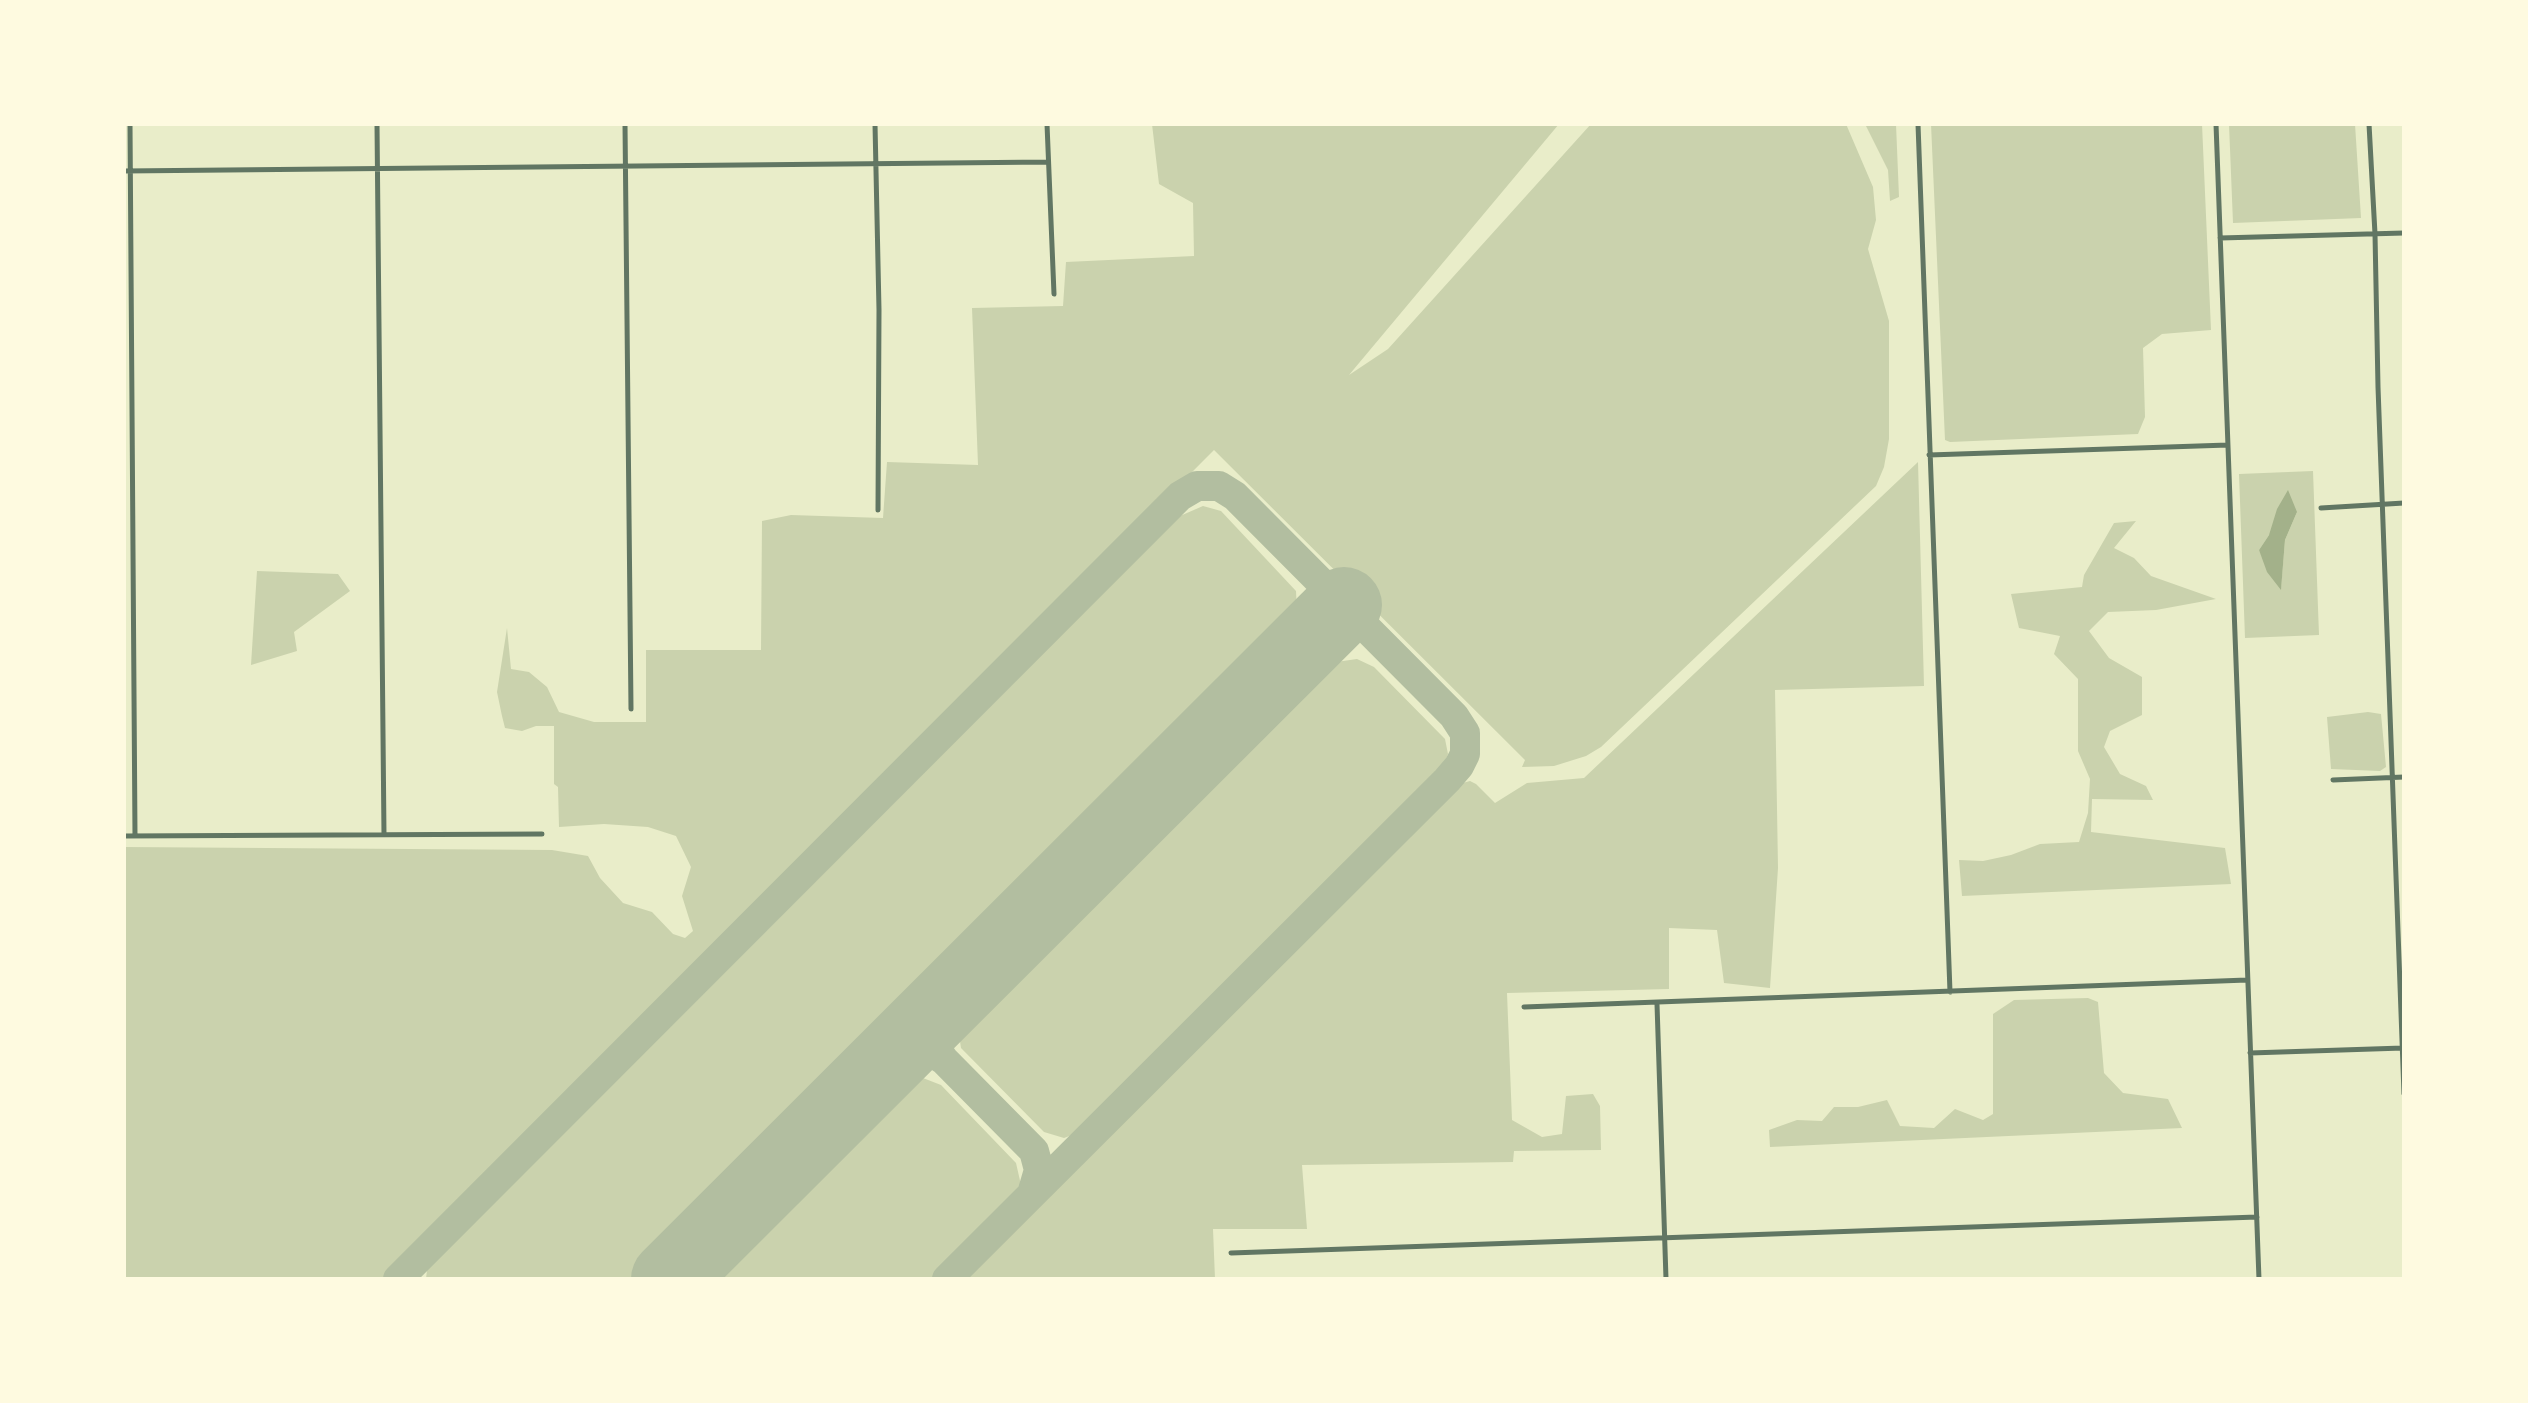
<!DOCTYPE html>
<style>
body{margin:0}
#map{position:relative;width:2528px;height:1403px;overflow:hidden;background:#e9edc9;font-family:Lato,sans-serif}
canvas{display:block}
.frame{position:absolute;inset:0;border:126px solid #fefae0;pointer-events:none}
</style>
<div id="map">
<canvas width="2528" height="1403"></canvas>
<div class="frame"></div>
</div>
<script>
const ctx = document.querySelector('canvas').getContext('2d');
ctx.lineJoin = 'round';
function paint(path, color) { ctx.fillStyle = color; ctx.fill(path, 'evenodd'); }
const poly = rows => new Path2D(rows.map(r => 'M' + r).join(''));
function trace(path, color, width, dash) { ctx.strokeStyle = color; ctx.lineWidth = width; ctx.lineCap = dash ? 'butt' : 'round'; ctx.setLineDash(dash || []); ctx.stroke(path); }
paint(poly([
 [1152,124,1559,124,1349,375,1388,349,1591,124,1846,124,1873,187,1876,220,1868,249,1889,321,1889,439,1884,467,1876,486,1601,747,1586,756,1554,766,1522,767,1525,760,1214,450,717,948,711,947,702,955,703,962,385,1279,124,1279,124,847,552,850,588,856,600,878,623,903,652,912,673,934,685,938,693,931,682,896,691,867,676,836,648,827,604,824,559,827,558,787,554,784,554,726,536,726,522,731,505,728,502,716,497,692,507,628,511,669,529,672,547,687,559,712,594,722,646,722,646,650,761,650,762,521,791,515,883,518,887,462,978,465,972,308,1063,306,1066,262,1194,256,1193,203,1159,184],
 [1865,124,1896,124,1899,197,1890,201,1888,170],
 [1931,124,2202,124,2211,330,2162,334,2143,348,2145,417,2138,434,1950,442,1945,440],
 [2229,124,2355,124,2361,218,2233,223],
 [1918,462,1924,686,1775,690,1778,868,1770,988,1724,983,1717,930,1669,928,1669,989,1507,993,1512,1120,1542,1137,1562,1134,1566,1096,1593,1094,1600,1106,1601,1150,1514,1151,1513,1162,1302,1165,1307,1229,1213,1229,1215,1279,965,1279,1459,784,1470,781,1476,784,1495,803,1527,783,1584,778],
 [2313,471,2319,635,2245,638,2239,474],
 [2297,512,2285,540,2281,588,2259,550,2269,535],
 [1203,506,1221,511,1296,591,1297,612,1286,631,635,1279,426,1279,427,1270,1180,516],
 [2136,521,2114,548,2134,558,2151,576,2216,599,2156,610,2108,612,2089,631,2109,658,2142,677,2142,715,2110,731,2104,747,2120,774,2146,786,2153,800,2092,799,2091,832,2225,848,2231,884,1962,896,1959,860,1983,861,2011,855,2040,844,2079,842,2088,813,2090,779,2078,751,2078,679,2054,654,2060,636,2019,628,2011,594,2082,587,2084,575,2114,523],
 [257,571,338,574,350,591,294,632,297,651,251,665],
 [1357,659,1374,667,1445,739,1448,754,1443,770,1080,1132,1064,1138,1044,1132,961,1048,959,1035,968,1019,1314,669,1336,662],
 [2368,712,2381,714,2386,767,2380,771,2331,769,2327,717],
 [2088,998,2098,1002,2104,1073,2123,1093,2168,1099,2182,1128,1770,1147,1769,1130,1797,1120,1822,1121,1834,1107,1858,1107,1887,1100,1900,1126,1934,1128,1955,1109,1983,1120,1993,1114,1993,1014,2014,1000],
 [923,1078,941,1085,1016,1163,1021,1185,1014,1199,934,1279,708,1279,901,1085]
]), '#cad2ad');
paint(poly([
 [2288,490,2297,512,2285,540,2281,590,2267,572,2259,550,2269,535,2277,509]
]), '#a3b18a');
trace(poly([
 [944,1005,934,1031,937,1050,944,1060],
 [890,1058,916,1050,932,1052,944,1060,1034,1151,1039,1170,1032,1194],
 [398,1279,1180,496,1197,486,1219,486,1235,496,1454,716,1465,733,1465,754,1459,766,1447,780,947,1279]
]), '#b2bea0', 30);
trace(poly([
 [669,1279,1344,605]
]), '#b2bea0', 76);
trace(poly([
 [130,124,135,835],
 [377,124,384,835],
 [625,124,631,709],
 [875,124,879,310,878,510],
 [1047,124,1054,294],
 [1918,124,1950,992],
 [2216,124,2259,1279],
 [2369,124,2375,234,2378,387,2404,1094],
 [124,171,1048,162],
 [2220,238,2404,233],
 [1929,455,2228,445],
 [2321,508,2404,503],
 [2333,780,2404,777],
 [124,836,542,834],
 [1657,1004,1666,1279],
 [1524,1007,2247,980],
 [2250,1053,2403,1048],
 [1231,1253,2257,1217]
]), '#617663', 5);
</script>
